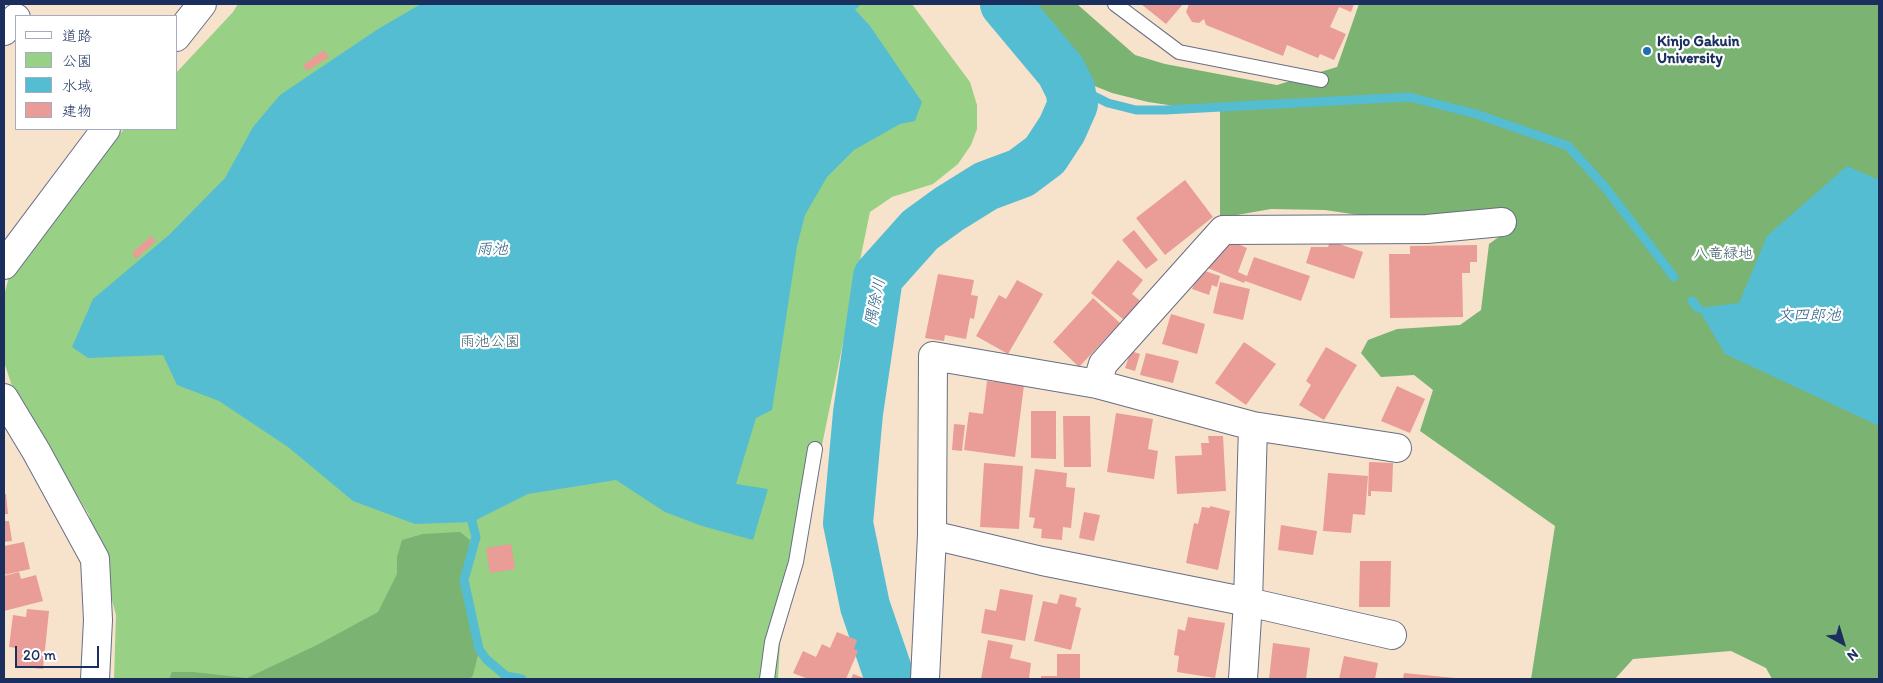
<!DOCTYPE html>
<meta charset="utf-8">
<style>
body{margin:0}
#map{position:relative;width:1883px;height:683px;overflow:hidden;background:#f7e3cc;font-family:Itim,"Klee One",sans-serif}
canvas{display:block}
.frame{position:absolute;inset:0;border:5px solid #1b2f5e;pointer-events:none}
.legend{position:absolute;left:15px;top:15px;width:162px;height:115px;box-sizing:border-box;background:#fff;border:1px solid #a4acbf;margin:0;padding:6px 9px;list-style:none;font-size:15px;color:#1b2f5e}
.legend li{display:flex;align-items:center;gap:10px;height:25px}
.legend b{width:25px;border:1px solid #a4acbf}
.north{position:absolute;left:1818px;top:618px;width:50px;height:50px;-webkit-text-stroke:4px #fff;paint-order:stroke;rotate:141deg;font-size:14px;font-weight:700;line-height:20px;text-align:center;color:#1b2f5e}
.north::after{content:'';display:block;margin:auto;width:18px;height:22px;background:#1b2f5e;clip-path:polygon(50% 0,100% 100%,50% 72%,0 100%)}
.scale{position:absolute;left:15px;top:646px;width:84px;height:22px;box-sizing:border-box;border:2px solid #1b2f5e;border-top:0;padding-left:6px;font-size:15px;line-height:18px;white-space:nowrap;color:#1b2f5e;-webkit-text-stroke:4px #fff;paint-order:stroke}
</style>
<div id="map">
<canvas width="1883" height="683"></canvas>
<div class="frame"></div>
<ul class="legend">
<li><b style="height:6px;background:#fff"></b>道路</li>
<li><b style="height:14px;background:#98d185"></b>公園</li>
<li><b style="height:14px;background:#55bdd2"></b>水域</li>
<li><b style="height:14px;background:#ea9c97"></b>建物</li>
</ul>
<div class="north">N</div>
<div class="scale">20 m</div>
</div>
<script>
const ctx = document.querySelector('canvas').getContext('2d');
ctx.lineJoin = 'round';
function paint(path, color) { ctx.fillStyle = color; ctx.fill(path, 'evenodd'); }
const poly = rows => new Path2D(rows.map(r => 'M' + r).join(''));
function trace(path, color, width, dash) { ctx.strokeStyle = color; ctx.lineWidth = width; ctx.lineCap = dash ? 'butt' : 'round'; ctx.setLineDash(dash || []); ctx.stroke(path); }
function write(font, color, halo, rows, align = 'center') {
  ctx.font = font + ' Itim,"Klee One",sans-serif'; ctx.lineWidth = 4.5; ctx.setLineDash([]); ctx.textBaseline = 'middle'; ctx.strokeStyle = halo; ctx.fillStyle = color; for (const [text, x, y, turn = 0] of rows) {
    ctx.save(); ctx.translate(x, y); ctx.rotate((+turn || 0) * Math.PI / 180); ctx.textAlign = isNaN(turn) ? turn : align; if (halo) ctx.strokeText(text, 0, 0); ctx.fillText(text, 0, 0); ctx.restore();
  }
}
paint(poly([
 [238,4,912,4,970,82,977,105,977,129,971,145,958,164,933,184,892,197,870,212,822,445,803,559,780,643,778,679,114,679,116,615,89,515,13,389,4,362,4,295,11,270,124,129,176,129,176,73,233,12]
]), '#98d185');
paint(poly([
 [1025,4,1077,4,1135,55,1165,64,1277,85,1337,67,1359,4,1879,4,1879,679,1772,679,1766,668,1731,651,1633,659,1615,679,1531,679,1555,526,1420,431,1433,390,1414,375,1381,377,1361,353,1368,340,1397,329,1460,325,1481,310,1489,244,1507,231,1385,219,1325,210,1271,209,1220,218,1220,109,1195,109,1148,102,1112,93,1092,85],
 [460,532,470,540,463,580,470,625,478,655,473,675,470,679,169,679,172,672,193,672,247,678,317,645,378,612,397,574,397,557,402,540,423,534]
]), '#7ab372');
paint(poly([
 [421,4,850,4,870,26,922,102,915,121,900,124,854,150,827,177,805,215,797,246,772,410,756,418,736,484,768,489,753,540,702,526,665,512,616,480,528,494,472,522,415,524,353,501,288,447,219,401,177,385,163,355,88,358,72,347,93,299,169,235,225,178,253,127,280,95,378,29],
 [1847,166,1879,180,1879,426,1725,354,1698,308,1739,303,1767,236]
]), '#55bdd2');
trace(poly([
 [843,12,855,4],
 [1061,71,1086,92,1108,103,1136,110,1165,110,1409,97,1476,114,1568,146,1604,186,1674,277],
 [1692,301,1698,308],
 [474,513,472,522,476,537,464,580,479,649,486,659,506,676,522,679]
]), '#55bdd2', 9);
trace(poly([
 [890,679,865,606,848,523,858,413,878,277,920,230,949,209,986,186,1021,173,1045,155,1062,129,1073,104,1070,89,1061,71,1005,4]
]), '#55bdd2', 50);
paint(poly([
 [1141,4,1183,4,1166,24],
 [1189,4,1354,4,1351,12,1339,7,1330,27,1346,34,1334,60,1320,54,1318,58,1287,45,1283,56,1206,25,1204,19,1199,23,1192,22,1186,12],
 [324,50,329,57,307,71,303,65],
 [1185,180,1213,217,1165,255,1136,218],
 [1134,230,1158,260,1146,269,1122,240],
 [151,236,156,241,136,259,132,253],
 [1227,239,1247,248,1238,272,1247,276,1254,257,1310,276,1301,301,1245,281,1244,283,1203,266],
 [1330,241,1363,252,1354,279,1306,263,1311,247,1328,247],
 [1477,245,1477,262,1470,262,1470,273,1462,273,1463,317,1390,318,1389,254,1410,254,1410,246],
 [1118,260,1143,280,1132,294,1144,304,1129,324,1091,293],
 [1199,269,1220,276,1217,287,1212,285,1209,295,1192,289],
 [938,274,974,280,971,295,978,296,974,319,970,318,966,339,945,335,944,341,925,338],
 [1017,280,1043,294,1008,354,976,336,999,295,1006,299],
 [1220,282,1250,289,1243,320,1213,313],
 [1093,298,1120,323,1079,367,1053,342],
 [1171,314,1205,324,1197,354,1162,344],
 [1244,342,1276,364,1246,405,1215,383],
 [1326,347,1357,365,1324,420,1299,405,1311,385,1306,381],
 [1131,351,1140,354,1135,371,1125,368],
 [1146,353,1179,361,1173,383,1140,375],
 [987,381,1024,385,1015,457,964,450,969,412,983,414],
 [1397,386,1425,399,1410,433,1381,421],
 [1031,411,1056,411,1056,459,1031,458],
 [1116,413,1153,419,1148,449,1158,451,1154,479,1107,472],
 [1063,416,1090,416,1091,467,1064,467],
 [954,424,965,425,962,451,952,450],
 [1208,436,1223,436,1226,491,1177,494,1175,456,1202,455,1201,443,1209,443],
 [1369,462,1393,463,1392,492,1371,491,1371,496,1368,496],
 [984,463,1023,466,1019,529,980,527],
 [1035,469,1067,473,1066,487,1075,488,1071,528,1063,527,1062,540,1041,538,1042,529,1033,528,1035,518,1029,517],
 [1328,473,1368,476,1365,515,1353,514,1351,533,1323,531],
 [4,494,6,494,8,514,4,514],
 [1210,506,1230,511,1218,570,1186,563,1194,523,1198,524,1202,507,1210,508],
 [1084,512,1100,515,1094,541,1079,538],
 [4,521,9,521,12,541,4,542],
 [1281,525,1317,531,1313,555,1278,550],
 [24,542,30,569,4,575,4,546],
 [511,544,515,569,490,573,486,548],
 [1360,561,1391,561,1390,607,1359,607],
 [19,572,21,579,36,575,43,601,4,611,4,576],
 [1000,589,1033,595,1025,641,981,633,985,609,996,611],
 [1060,594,1077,598,1075,606,1081,608,1071,650,1034,641,1043,601,1057,604],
 [27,609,49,611,43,669,15,666,17,648,9,647,13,615,26,617],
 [1188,617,1225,623,1215,678,1177,672,1179,656,1174,655,1178,629,1185,631],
 [837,632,857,640,854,649,858,651,846,679,808,679,793,673,803,651,816,657,822,644,830,648],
 [988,640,1013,645,1010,658,1031,663,1029,679,981,679],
 [1273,643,1310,648,1306,679,1269,679],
 [1057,654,1080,654,1080,679,1041,679,1041,676,1057,676],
 [1344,656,1378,663,1375,679,1339,679],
 [1404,673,1455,678,1454,679,1403,679],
 [853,674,867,679,851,679]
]), '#ea9c97');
const lane = poly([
 [1115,4,1179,52,1321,80],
 [767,679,772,642,796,562,815,449]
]);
const street = poly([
 [1097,384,1103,364,1223,230,1427,229,1502,222],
 [932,535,1042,561,1248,602,1392,635],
 [925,679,932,535,933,356,1097,384,1253,426,1397,448],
 [1243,679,1248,602,1253,426]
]);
const secondary = poly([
 [4,31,16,18],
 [176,37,202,4],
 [4,265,106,129],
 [4,398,36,451,95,559,98,620,95,679]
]);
trace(lane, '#686e84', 16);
trace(street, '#686e84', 30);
trace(secondary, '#686e84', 30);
trace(lane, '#fff', 14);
trace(street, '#fff', 28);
trace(secondary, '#fff', 28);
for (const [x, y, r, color] of [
 [1647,51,5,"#1f6fb2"]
]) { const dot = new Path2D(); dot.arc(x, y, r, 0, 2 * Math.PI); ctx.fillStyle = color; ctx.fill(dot); trace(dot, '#fff', 2); }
write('bold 15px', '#1b2f5e', '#fff', [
 ["Kinjo Gakuin",1657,42],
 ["University",1657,59]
], 'left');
write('15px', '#40606a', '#fff', [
 ["八竜緑地",1723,254],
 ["雨池公園",490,342]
]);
write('italic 16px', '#2f6187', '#fff', [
 ["雨池",492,250],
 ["隅除川",876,302,-78],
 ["文四郎池",1809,316]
]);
</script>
